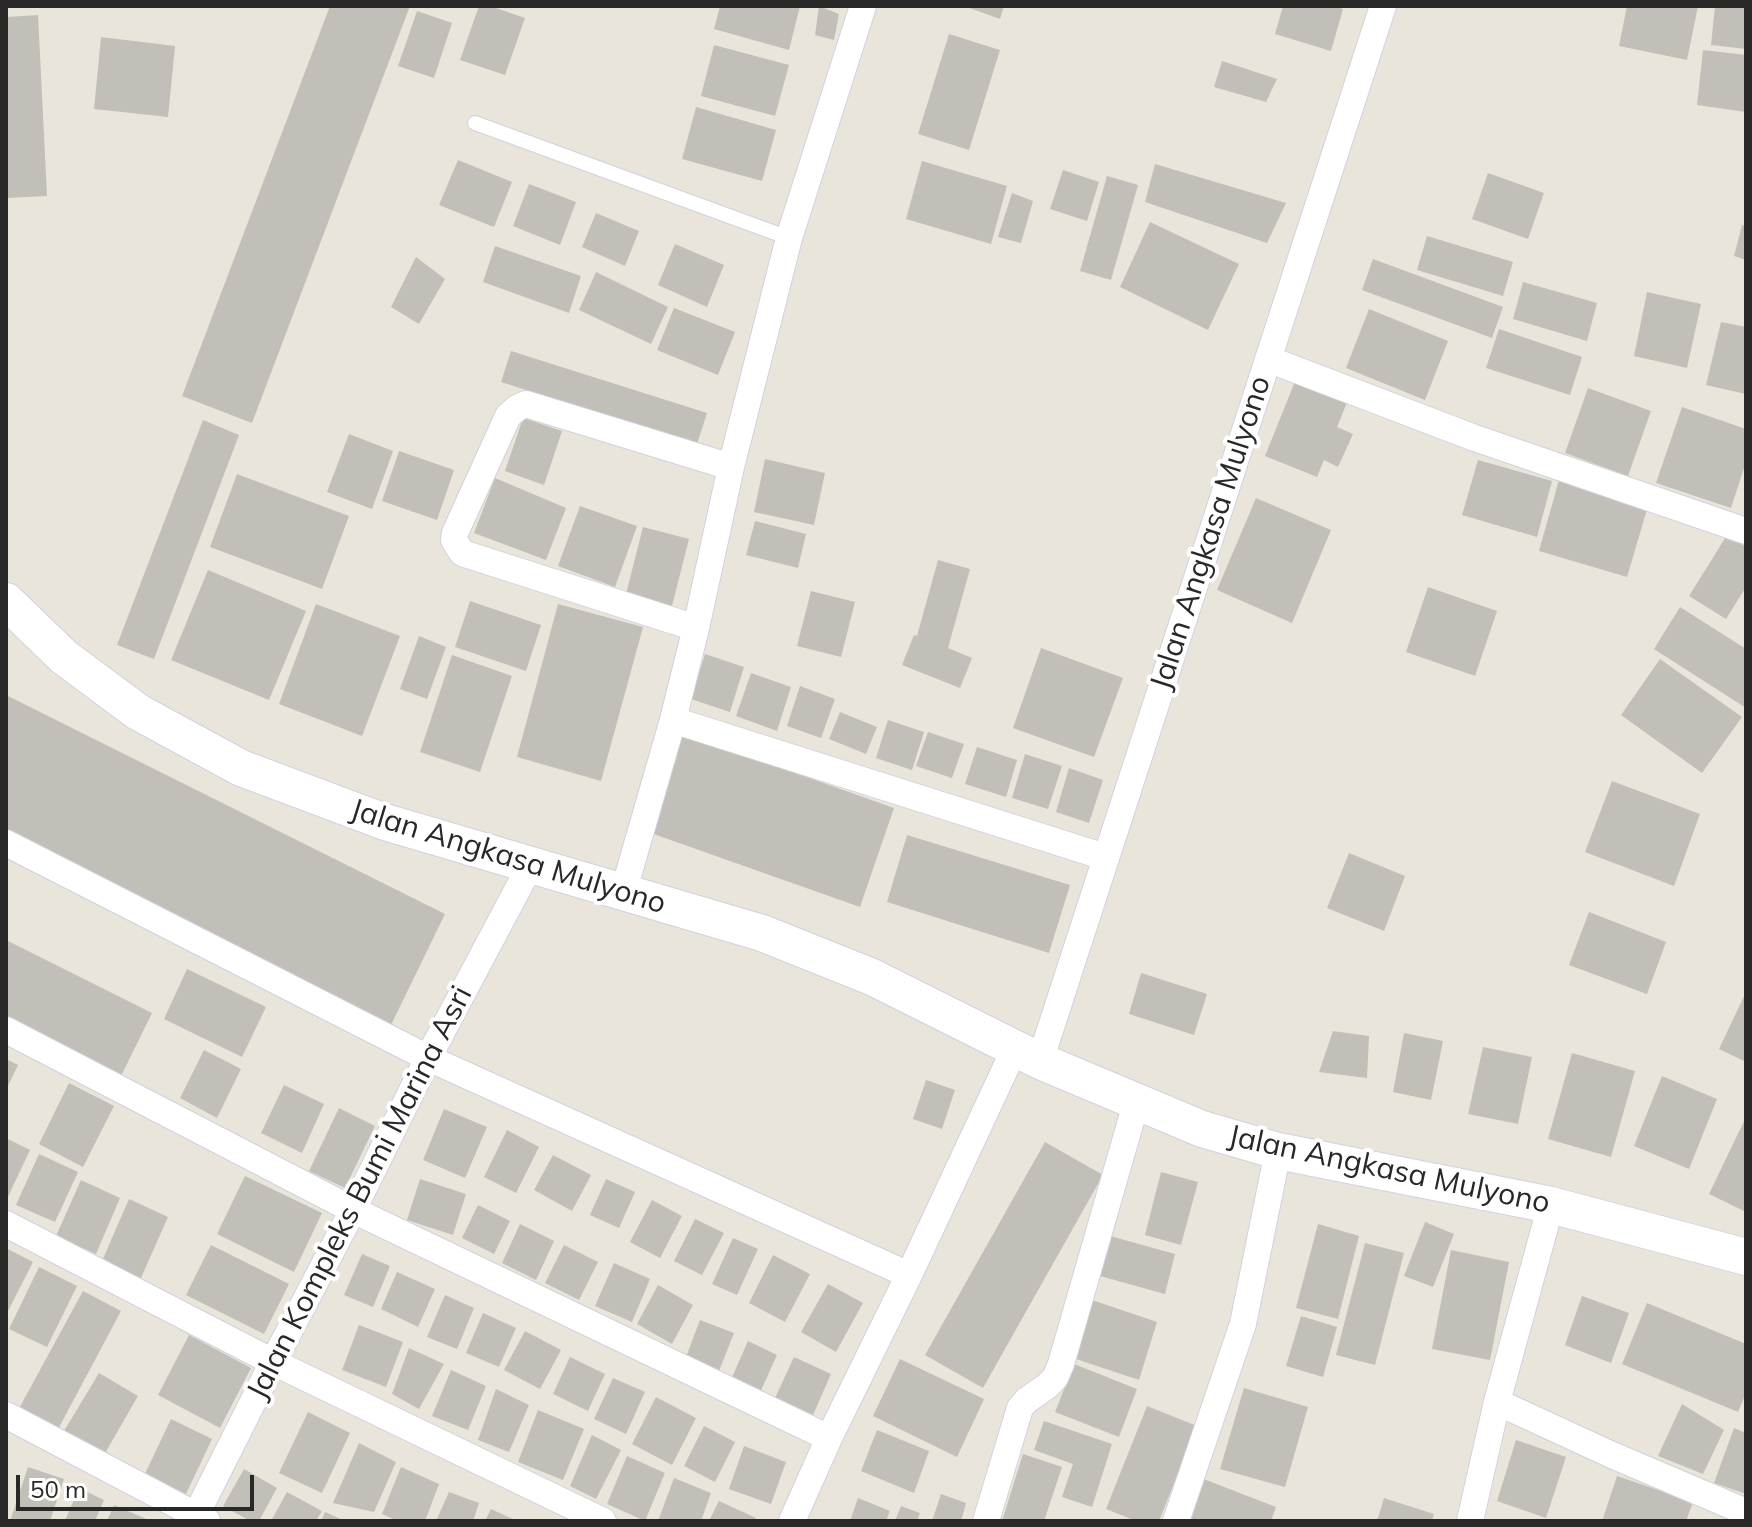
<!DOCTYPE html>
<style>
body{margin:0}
#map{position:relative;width:1752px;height:1527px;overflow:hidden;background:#e9e5db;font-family:Mulish,sans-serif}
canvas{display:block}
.frame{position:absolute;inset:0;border:8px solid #282828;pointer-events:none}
.scale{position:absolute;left:16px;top:1475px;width:238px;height:36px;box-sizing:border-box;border:4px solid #282828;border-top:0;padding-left:10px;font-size:24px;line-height:28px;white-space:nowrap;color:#282828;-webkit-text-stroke:6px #fff;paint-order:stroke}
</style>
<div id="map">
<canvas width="1752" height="1527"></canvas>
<div class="frame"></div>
<div class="scale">50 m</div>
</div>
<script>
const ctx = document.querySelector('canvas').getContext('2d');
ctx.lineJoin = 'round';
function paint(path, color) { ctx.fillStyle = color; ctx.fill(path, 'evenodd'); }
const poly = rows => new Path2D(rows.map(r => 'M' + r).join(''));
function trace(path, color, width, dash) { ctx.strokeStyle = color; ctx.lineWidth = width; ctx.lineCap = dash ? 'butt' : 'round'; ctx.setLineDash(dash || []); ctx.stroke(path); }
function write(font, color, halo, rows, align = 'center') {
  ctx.font = font + ' Mulish,sans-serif'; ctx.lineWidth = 8; ctx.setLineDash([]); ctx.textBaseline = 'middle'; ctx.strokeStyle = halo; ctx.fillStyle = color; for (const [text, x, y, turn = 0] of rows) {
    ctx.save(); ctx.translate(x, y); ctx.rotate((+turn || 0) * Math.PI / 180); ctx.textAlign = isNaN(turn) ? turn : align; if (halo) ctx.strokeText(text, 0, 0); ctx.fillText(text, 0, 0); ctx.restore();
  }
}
paint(poly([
 [330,6,410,6,252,423,182,396],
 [479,6,490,6,525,18,505,75,460,60],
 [720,6,800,6,789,50,714,29],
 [819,6,839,14,834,40,815,35],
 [964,6,1004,6,1000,19],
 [1283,6,1332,6,1343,9,1331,51,1275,34],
 [1627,6,1698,6,1687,60,1619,46],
 [1715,6,1746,6,1746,49,1711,45],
 [417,11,452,23,434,78,398,66],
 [38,15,47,196,6,198,6,17],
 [949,34,1000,50,969,150,918,134],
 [101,37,175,46,168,117,94,109],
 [714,45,789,65,775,116,701,96],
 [1703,50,1746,55,1746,112,1697,105],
 [1222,61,1277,79,1266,102,1214,87],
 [696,107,776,130,762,181,682,159],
 [458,160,512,182,494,227,439,205],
 [922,161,1007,186,991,244,906,219],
 [1155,164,1286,203,1267,243,1145,202],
 [1063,170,1099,182,1087,221,1050,209],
 [1488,173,1544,193,1528,239,1472,219],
 [1107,176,1138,185,1111,280,1080,271],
 [529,184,576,202,560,245,513,226],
 [1012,193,1033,201,1021,243,998,237],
 [596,213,639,231,625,266,582,247],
 [1150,222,1239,264,1208,330,1120,287],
 [1742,225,1746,226,1746,260,1734,256],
 [1427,236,1513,262,1503,296,1417,270],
 [675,244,724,265,707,307,658,285],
 [495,246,581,276,569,313,483,282],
 [416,257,445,279,419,324,391,307],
 [1373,259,1503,307,1492,338,1362,290],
 [596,272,668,307,651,344,579,310],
 [1523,282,1597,303,1587,341,1513,319],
 [1647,292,1701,304,1687,368,1634,356],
 [674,308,735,332,718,375,657,350],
 [1369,309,1448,341,1425,400,1346,368],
 [1721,322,1746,327,1746,394,1706,385],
 [1499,329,1582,357,1570,395,1486,368],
 [511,351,707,413,697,444,501,382],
 [1296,379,1348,400,1337,427,1353,434,1338,467,1324,460,1317,477,1265,456],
 [1588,388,1651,411,1628,476,1565,453],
 [1682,407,1746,429,1746,462,1731,508,1656,483],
 [523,418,562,431,544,485,505,471],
 [203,420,239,435,154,659,117,645],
 [349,434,393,451,372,509,327,492],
 [399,451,454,470,437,520,382,501],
 [765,459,825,473,814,525,754,512],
 [1478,460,1552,481,1537,537,1462,515],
 [237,474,349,516,322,589,210,547],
 [495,478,566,508,546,560,474,533],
 [1559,480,1648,506,1627,577,1539,551],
 [1256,498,1331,530,1292,623,1217,590],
 [580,506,637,526,615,587,558,566],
 [755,521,806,534,798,568,746,555],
 [643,527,689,539,671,610,625,598],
 [1727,535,1746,547,1746,587,1726,619,1689,596],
 [938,560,970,569,948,648,972,658,960,688,902,665,914,635,917,636],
 [208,570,306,611,269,700,171,660],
 [1428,587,1497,611,1475,676,1406,652],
 [811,591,855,602,841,657,797,646],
 [470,601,541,625,526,671,455,647],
 [316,604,400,636,362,736,279,704],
 [558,604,643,627,601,781,517,757],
 [1680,607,1746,649,1746,708,1654,649],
 [419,636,446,647,427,699,400,689],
 [1041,648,1123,678,1094,757,1013,728],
 [705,654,744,667,730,712,691,699],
 [452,655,512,676,480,772,420,752],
 [1660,659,1742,717,1702,773,1621,715],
 [751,673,791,687,777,731,736,716],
 [800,686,835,699,821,738,787,726],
 [6,695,445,914,390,1027,6,835],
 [840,712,877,727,866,754,829,739],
 [888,720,924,732,912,770,876,758],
 [680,732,894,808,860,907,645,831],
 [928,732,964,744,952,778,916,766],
 [977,747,1017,760,1006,797,965,784],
 [1025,754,1062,766,1048,809,1012,798],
 [1069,768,1103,780,1089,823,1056,812],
 [1612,781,1700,814,1674,886,1585,852],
 [907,835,1070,885,1049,953,887,902],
 [1349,853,1405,876,1384,931,1327,908],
 [1589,912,1666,942,1647,994,1569,965],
 [6,940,152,1013,120,1078,6,1021],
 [187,969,266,1007,242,1057,164,1019],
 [1141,973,1207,994,1194,1035,1129,1014],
 [1746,992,1746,1062,1719,1049],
 [1333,1031,1369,1036,1367,1078,1319,1072],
 [1404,1033,1443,1041,1431,1100,1393,1092],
 [1483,1047,1532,1057,1518,1124,1468,1114],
 [204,1050,241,1069,217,1118,180,1098],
 [1572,1053,1635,1071,1611,1157,1548,1139],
 [6,1059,18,1065,6,1090],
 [1662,1076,1717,1099,1689,1169,1634,1146],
 [926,1080,955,1090,942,1129,913,1119],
 [69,1083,114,1106,83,1167,39,1144],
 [284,1085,324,1104,302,1153,261,1133],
 [339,1108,375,1126,345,1188,309,1171],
 [444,1109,487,1127,465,1178,423,1160],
 [1746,1117,1746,1212,1709,1194],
 [507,1130,539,1147,516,1193,484,1177],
 [6,1138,30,1150,6,1201],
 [1045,1142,1103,1175,983,1388,925,1355],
 [39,1154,78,1172,55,1222,16,1205],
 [553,1155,591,1175,572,1211,534,1190],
 [1161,1172,1198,1182,1181,1245,1145,1235],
 [245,1176,322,1213,294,1272,217,1234],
 [420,1179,466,1194,453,1235,407,1220],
 [606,1179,635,1192,619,1228,590,1215],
 [81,1180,120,1198,96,1254,56,1236],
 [129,1199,168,1217,141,1278,102,1261],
 [652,1200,682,1216,660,1258,630,1242],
 [478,1205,510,1221,494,1254,462,1238],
 [695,1219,724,1233,702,1275,674,1261],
 [1425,1222,1454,1234,1433,1287,1404,1276],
 [520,1224,554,1241,536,1280,502,1263],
 [1318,1224,1359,1236,1338,1319,1296,1308],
 [1103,1234,1175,1254,1165,1294,1093,1274],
 [733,1238,758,1249,737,1295,712,1284],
 [1365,1243,1404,1253,1375,1365,1336,1355],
 [211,1245,289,1284,264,1334,186,1295],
 [564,1245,598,1262,579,1300,545,1283],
 [6,1248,33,1262,6,1315],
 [1451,1250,1509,1262,1490,1360,1432,1349],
 [362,1254,390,1266,373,1307,344,1295],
 [773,1255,810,1274,785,1322,749,1303],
 [614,1263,650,1279,632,1322,595,1306],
 [39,1267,77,1286,47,1347,9,1329],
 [397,1272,435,1289,418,1327,381,1309],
 [828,1284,863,1303,836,1352,801,1332],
 [658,1285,693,1305,672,1344,637,1324],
 [83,1291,121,1311,55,1435,16,1414],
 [445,1295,474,1308,457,1349,427,1337],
 [1582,1296,1629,1313,1611,1363,1565,1345],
 [1092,1300,1157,1322,1139,1380,1073,1358],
 [1647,1303,1746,1344,1746,1393,1738,1412,1622,1364],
 [483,1313,516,1328,499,1367,466,1353],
 [1301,1316,1337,1327,1323,1377,1286,1366],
 [700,1320,734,1333,719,1371,686,1357],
 [359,1325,403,1342,386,1387,342,1370],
 [525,1331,561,1350,540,1389,504,1370],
 [189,1335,251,1368,220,1428,158,1395],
 [748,1341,777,1355,758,1397,729,1384],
 [409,1348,444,1364,419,1409,392,1394],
 [570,1357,605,1374,588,1411,553,1394],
 [794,1357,831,1374,813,1415,775,1398],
 [900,1359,984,1399,957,1457,873,1416],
 [1074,1364,1137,1389,1119,1437,1055,1412],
 [451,1370,486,1386,468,1430,432,1416],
 [99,1373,138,1396,104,1455,64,1431],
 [613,1378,645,1392,626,1434,594,1419],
 [1244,1388,1308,1407,1285,1487,1220,1469],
 [496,1389,529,1405,509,1452,478,1440],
 [656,1397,696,1418,672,1465,632,1444],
 [1682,1404,1724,1430,1703,1474,1658,1456],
 [1147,1406,1197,1426,1159,1521,1136,1521,1106,1509],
 [538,1410,584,1429,563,1480,518,1462],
 [308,1412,350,1433,322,1493,279,1473],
 [171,1419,212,1439,184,1498,143,1478],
 [1044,1421,1112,1444,1092,1507,1062,1497,1073,1464,1034,1450],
 [704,1426,735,1442,715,1482,684,1466],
 [1734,1428,1746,1433,1746,1494,1714,1483],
 [877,1430,929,1451,914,1493,861,1471],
 [592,1435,621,1450,596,1499,570,1486],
 [1516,1440,1566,1457,1546,1518,1497,1501],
 [359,1443,396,1462,374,1512,333,1503],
 [744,1446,786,1462,771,1504,729,1489],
 [1023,1454,1062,1467,1044,1521,1002,1521],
 [627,1456,665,1473,645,1521,607,1504],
 [28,1467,64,1479,50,1521,10,1521],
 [401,1467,439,1484,425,1521,398,1521,382,1514],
 [244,1469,277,1488,259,1521,250,1521,223,1506],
 [1617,1476,1693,1502,1686,1521,1602,1521],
 [674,1478,711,1493,701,1521,658,1521],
 [1201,1478,1276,1507,1271,1521,1185,1521],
 [79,1488,104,1500,95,1521,65,1521],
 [287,1492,322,1511,316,1521,271,1521],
 [449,1492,479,1503,473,1521,436,1521],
 [941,1494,966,1503,961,1521,932,1521],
 [858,1498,890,1511,886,1521,850,1521],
 [1384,1498,1434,1514,1432,1521,1377,1521],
 [719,1501,756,1518,755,1521,709,1521],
 [114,1505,151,1521,107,1521],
 [901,1506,920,1513,917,1521,895,1521],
 [491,1509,517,1521,485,1521],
 [325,1512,345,1521,321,1521]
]), '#c1bfb8');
const service = poly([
 [475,123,789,238]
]);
const minor = poly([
 [1268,359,1472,437,1746,531],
 [696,628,462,553,454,540,455,533,508,416,517,408,526,404,731,467],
 [673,720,1105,857],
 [6,843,428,1058,909,1275],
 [623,893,673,720,696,628,731,467,789,238,863,6],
 [6,1030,353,1210,829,1438],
 [1040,1061,1383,6],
 [6,1224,273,1362,603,1521],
 [1497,1402,1612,1455,1746,1512],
 [6,1415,207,1521],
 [193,1521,273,1362,353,1210,428,1058,530,866],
 [792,1521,829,1438,909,1275,1015,1048],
 [986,1521,1020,1408,1027,1400,1047,1386,1055,1378,1061,1364,1137,1100],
 [1176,1521,1243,1324,1278,1151],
 [1470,1521,1497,1402,1551,1205]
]);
const secondary = poly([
 [6,601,64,657,138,712,241,768,385,822,762,933,872,977,1040,1061,1202,1129,1278,1151,1551,1205,1746,1257]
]);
trace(service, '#d1d1df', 16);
trace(minor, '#d1d1df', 28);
trace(secondary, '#d1d1df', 38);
trace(service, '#fff', 14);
trace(minor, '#fff', 26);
trace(secondary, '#fff', 36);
write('30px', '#282828', '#fff', [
 ["Jalan Angkasa Mulyono",1211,533,-72],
 ["Jalan Angkasa Mulyono",508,857,17],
 ["Jalan Angkasa Mulyono",1389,1170,12],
 ["Jalan Kompleks Bumi Marina Asri",360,1193,-63]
]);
</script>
